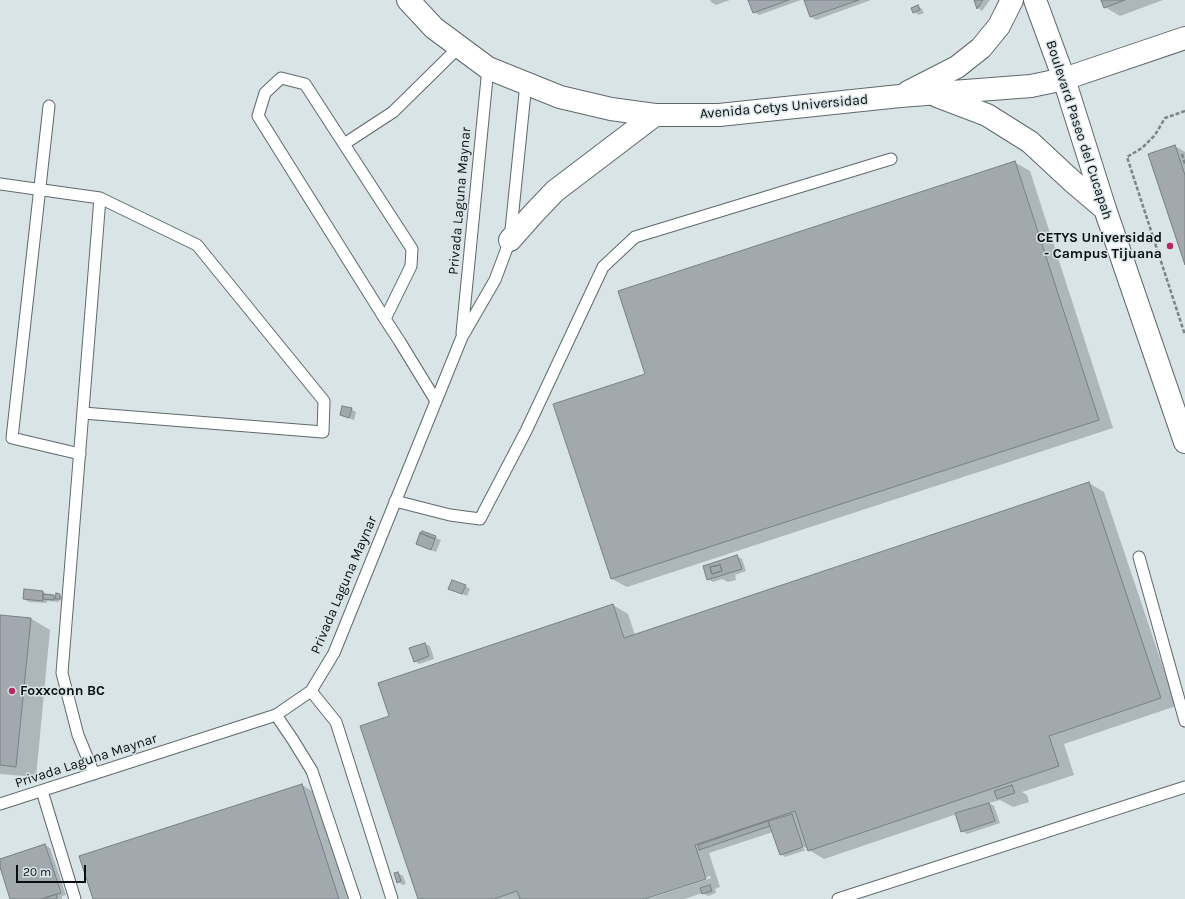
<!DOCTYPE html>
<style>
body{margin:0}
#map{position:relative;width:1185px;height:899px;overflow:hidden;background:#d9e4e7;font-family:Karla,sans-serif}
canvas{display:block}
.scale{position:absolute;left:16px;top:865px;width:70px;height:18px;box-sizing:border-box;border:2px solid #0b0e0f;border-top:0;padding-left:5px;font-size:12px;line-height:14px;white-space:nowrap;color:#0b0e0f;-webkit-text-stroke:3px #d9e4e7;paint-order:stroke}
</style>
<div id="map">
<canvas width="1185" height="899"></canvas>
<div class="scale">20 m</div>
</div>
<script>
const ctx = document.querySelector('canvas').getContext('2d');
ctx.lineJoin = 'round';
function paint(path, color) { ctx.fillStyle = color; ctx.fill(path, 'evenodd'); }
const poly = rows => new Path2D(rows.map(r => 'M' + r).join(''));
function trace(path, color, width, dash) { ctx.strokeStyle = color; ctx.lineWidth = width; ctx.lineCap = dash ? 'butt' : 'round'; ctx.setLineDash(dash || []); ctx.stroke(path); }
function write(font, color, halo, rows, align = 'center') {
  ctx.font = font + ' Karla,sans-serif'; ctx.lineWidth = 3; ctx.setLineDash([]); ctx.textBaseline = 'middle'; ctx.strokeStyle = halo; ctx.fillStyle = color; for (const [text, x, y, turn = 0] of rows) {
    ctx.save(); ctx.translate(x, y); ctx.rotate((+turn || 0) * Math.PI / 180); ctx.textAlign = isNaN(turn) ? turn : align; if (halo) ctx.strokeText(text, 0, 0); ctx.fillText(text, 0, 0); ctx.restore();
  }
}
paint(poly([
 [710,0,730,0,716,5,711,2],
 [749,0,801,0,759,15,754,12],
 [805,0,871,0,816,20,811,17],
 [975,0,990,0,982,11,978,8],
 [1102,0,1163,0,1120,16,1105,7],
 [918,6,922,9,924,13,919,15,914,12],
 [1175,146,1185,152,1185,262],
 [1014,162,1030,171,1113,428,627,587,612,579],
 [351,409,356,412,354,420,346,417,341,415],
 [1089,483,1104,492,1176,706,1064,744,1074,775,1022,792,1027,795,1029,802,1013,807,1000,800,989,803,994,806,1000,823,967,834,962,831,957,814,824,859,799,844,798,845,806,850,785,857,781,854,773,832,709,853,720,887,715,889,716,893,708,896,702,893,685,899,648,899,711,878,710,876,642,899,419,899,391,717,613,605,628,614,635,635],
 [422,532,441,540,436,552,422,546],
 [737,556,742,559,746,571,735,575,736,580,728,582,722,579,713,582,708,579],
 [465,586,470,589,467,596,454,591],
 [25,590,43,592,48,595,54,596,56,597,60,595,65,598,64,602,59,600,59,602,47,601,47,603,29,602,24,599],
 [0,616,30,618,50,630,36,777,0,774],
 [425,644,430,646,434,659,419,664,415,661],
 [302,785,317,794,351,899,94,899],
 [45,845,50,848,66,895,62,896,62,899,11,899,0,864,0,860],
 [398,873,403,876,406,884,403,885,398,882]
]), '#0003');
const building = poly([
 [748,0,789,0,753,13,748,0],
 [804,0,859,0,810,17,804,0],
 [974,0,983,0,977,9,974,0],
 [1101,0,1125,0,1104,8,1101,0],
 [918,5,920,10,913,13,911,8,918,5],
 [1175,145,1185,175,1185,265,1148,154,1175,145],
 [1015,161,1099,420,611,579,553,404,645,374,618,291,1015,161],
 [342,406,352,408,349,418,340,415,342,406],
 [1089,482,1161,698,1049,736,1059,766,808,851,795,811,695,845,706,879,645,899,520,899,517,891,494,899,418,899,360,726,389,716,378,683,613,604,624,638,1089,482],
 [422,531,436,536,435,539,420,533,422,531],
 [420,533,435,539,431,550,416,544,420,533],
 [737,555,742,569,707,580,703,566,737,555],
 [720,565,722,571,712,574,710,567,720,565],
 [720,565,722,571,712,574,710,567,720,565],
 [452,580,466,585,462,594,448,589,452,580],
 [24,589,43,591,43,601,23,599,24,589],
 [56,593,60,594,60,599,55,599,56,593],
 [43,594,54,595,54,600,43,599,43,594],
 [0,615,31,618,16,767,0,765,0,615],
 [425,643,429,656,414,662,409,648,425,643],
 [302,784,339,899,93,899,79,856,302,784],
 [1012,785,1015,793,997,799,994,791,1012,785],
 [989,803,995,821,961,832,955,813,989,803],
 [792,814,803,847,780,855,768,821,792,814],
 [768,821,770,826,699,850,698,845,768,821],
 [45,844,61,893,41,899,10,899,0,867,0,859,45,844],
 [398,872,401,881,397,883,394,873,398,872],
 [710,885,712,891,702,894,700,888,710,885],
 [57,894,57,899,44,899,44,898,57,894]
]);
paint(building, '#a1a9af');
trace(building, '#787f85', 1);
const lane = poly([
 [49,106,12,438,80,454],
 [344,144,393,112,459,47],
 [0,184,100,198,197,245,324,401,323,432,83,413],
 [385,319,411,266,412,249,305,84,281,78,265,93,258,116,385,319,400,342,436,401],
 [462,333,488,68],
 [395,501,450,515,480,519,526,431,603,267,635,237,891,159],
 [1139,557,1185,721],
 [311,691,336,722,392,899],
 [276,715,293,740,312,771,355,899],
 [94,774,78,735,62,673,100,198],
 [42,791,75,899],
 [0,804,276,715,311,691,334,653,462,337,495,280,510,240,526,83],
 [838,899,1185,787]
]);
const secondary = poly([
 [408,0,434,28,488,68,560,97,611,109,655,115,719,115,900,96,1031,86,1064,79,1185,38],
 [1035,0,1064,79,1105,209,1185,442],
 [908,92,957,67,981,48,999,26,1012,0],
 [937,96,987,115,1030,142,1072,181,1105,209],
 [510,240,534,213,555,191,655,115]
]);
trace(lane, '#5f696b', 13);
trace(secondary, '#5f696b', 24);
trace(poly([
 [1185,111,1165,118,1155,135,1142,148,1127,157,1185,335],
 [1182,154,1185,164]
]), '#7d8486', 2.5, [4, 2]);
trace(lane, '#fff', 11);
trace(secondary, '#fff', 22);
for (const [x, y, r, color] of [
 [1170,246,4,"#b52961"],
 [12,691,4,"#b52961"]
]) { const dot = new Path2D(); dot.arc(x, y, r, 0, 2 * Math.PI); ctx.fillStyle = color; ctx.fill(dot); trace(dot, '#d9e4e7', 1.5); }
write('14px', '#0b0e0f', '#d9e4e7', [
 ["Avenida Cetys Universidad",784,107,-5],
 ["Boulevard Paseo del Cucapah",1079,130,72],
 ["Privada Laguna Maynar",460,201,-85],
 ["Privada Laguna Maynar",344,585,-67],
 ["Privada Laguna Maynar",86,761,-18]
]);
write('bold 14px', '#0b0e0f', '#d9e4e7', [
 ["CETYS Universidad",1162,238],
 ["- Campus Tijuana",1162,254],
 ["Foxxconn BC",20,691,"left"]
], 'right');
</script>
